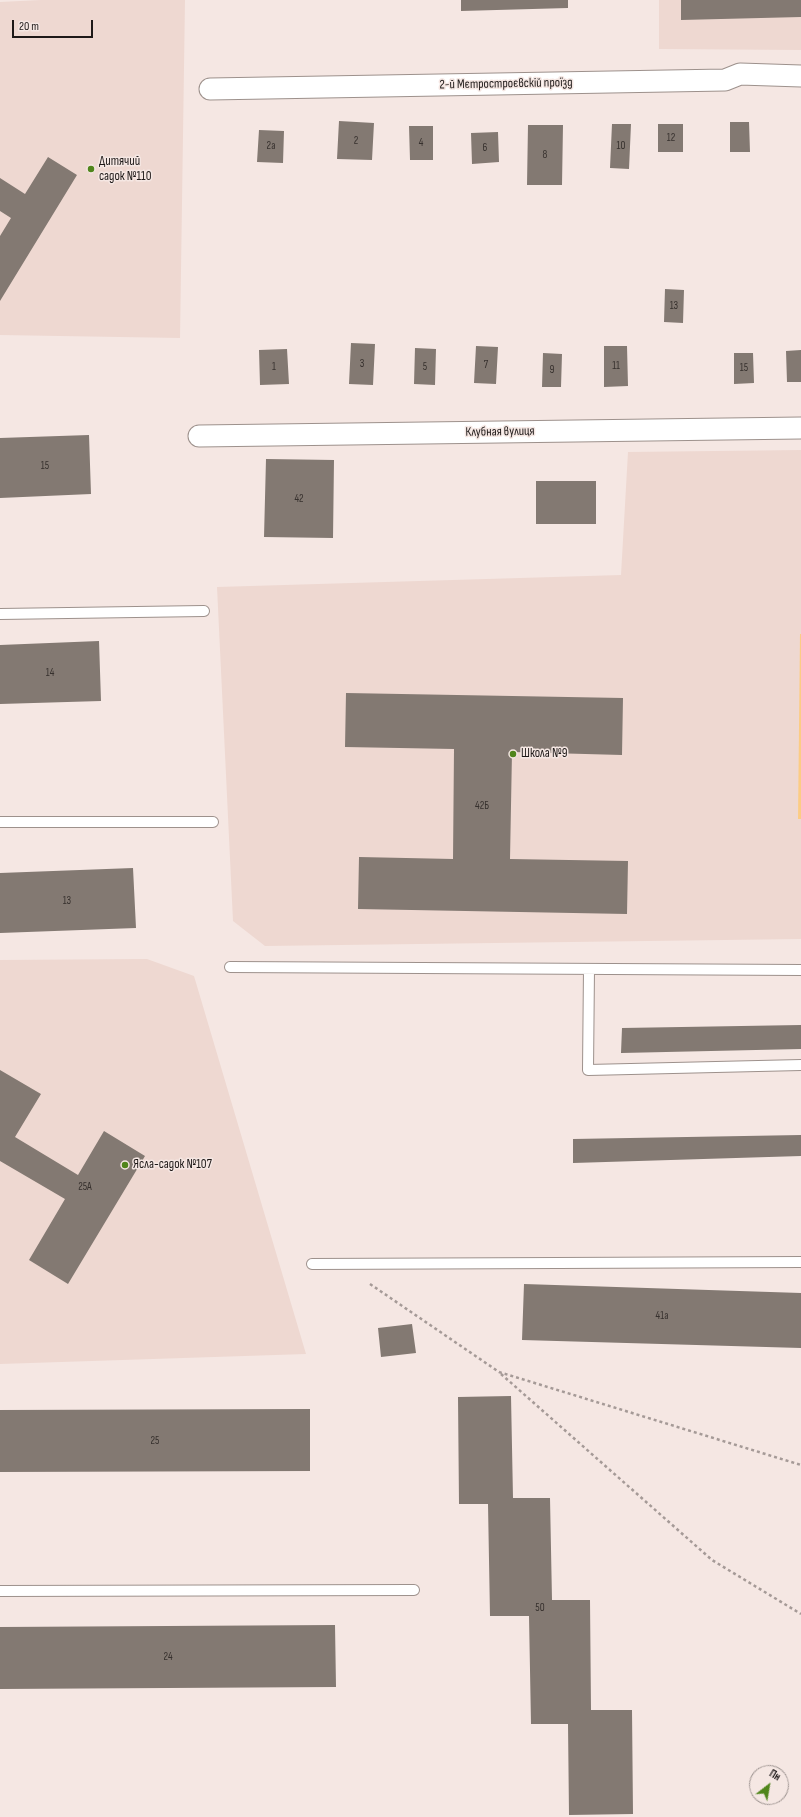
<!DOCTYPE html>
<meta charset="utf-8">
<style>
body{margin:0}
#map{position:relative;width:801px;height:1817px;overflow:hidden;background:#f5e7e3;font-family:"Sofia Sans Condensed",sans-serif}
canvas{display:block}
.north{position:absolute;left:749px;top:1765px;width:40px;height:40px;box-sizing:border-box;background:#f5e7e3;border:1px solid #9f9592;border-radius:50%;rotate:31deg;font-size:11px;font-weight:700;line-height:16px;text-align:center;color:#1e1918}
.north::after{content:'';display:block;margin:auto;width:14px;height:18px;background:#50851b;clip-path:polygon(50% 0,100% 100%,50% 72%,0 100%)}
.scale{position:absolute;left:12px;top:20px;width:81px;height:18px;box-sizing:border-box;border:2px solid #1e1918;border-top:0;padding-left:5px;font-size:12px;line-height:14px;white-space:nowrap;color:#1e1918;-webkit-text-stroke:3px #f5e7e3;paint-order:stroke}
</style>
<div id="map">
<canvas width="801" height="1817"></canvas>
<div class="north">Пн</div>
<div class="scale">20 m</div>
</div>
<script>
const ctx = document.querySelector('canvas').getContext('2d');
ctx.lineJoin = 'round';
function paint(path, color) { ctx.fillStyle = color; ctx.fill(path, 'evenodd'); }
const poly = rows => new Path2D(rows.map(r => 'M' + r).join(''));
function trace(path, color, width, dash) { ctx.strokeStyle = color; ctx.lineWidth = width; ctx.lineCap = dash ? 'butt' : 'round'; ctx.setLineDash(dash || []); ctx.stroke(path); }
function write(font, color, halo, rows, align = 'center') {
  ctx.font = font + ' "Sofia Sans Condensed",sans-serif'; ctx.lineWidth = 3; ctx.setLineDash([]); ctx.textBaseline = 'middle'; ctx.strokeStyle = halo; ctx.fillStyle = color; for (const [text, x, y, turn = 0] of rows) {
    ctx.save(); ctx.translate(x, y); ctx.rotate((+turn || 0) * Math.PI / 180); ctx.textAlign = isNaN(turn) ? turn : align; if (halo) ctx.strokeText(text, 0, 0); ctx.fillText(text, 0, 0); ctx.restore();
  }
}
paint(poly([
 [41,0,185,0,180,338,0,335,0,2],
 [659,0,801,0,801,50,659,49],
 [801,450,801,939,265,946,233,921,217,587,621,575,628,452],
 [147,959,194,976,306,1354,0,1364,0,960]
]), '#eed8d1');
paint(poly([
 [800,634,801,634,801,819,798,819]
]), '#fccc84');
paint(poly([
 [461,0,568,0,568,8,461,11],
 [681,0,801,0,801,17,681,20],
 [339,121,374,123,372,160,337,159],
 [730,122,749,122,750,152,730,152],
 [612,124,631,124,629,169,610,168],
 [658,124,683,124,683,152,658,152],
 [528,125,563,125,562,185,527,185],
 [409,126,433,126,433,160,410,160],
 [259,130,284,131,283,163,257,162],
 [498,132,499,162,472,164,471,133],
 [48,157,77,175,0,301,0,236,11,218,0,211,0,178,25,194],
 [665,289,684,290,683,323,664,322],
 [351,343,375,344,373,385,349,384],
 [476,346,498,347,496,384,474,383],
 [604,346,627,346,628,386,604,387],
 [415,348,436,349,435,385,414,384],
 [287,349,289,384,260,385,259,350],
 [801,350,801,382,787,382,786,351],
 [543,353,562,354,561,387,542,387],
 [734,353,753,353,754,383,734,384],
 [89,435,91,494,0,498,0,438],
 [266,459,334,460,333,538,264,537],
 [536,481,596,481,596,524,536,524],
 [99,641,101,701,0,704,0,645],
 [346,693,623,698,622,755,512,752,510,859,628,861,627,914,358,909,359,857,453,859,454,749,345,747],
 [133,868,136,928,0,933,0,873],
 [801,1025,801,1049,621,1053,622,1028],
 [0,1070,41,1094,15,1137,78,1175,104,1131,145,1156,68,1284,29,1260,65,1199,0,1161],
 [801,1135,801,1156,573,1163,573,1139],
 [524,1284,801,1293,801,1348,522,1340],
 [412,1324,416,1353,381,1357,378,1328],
 [511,1396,513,1498,550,1498,552,1600,590,1600,591,1710,632,1710,633,1814,569,1815,568,1724,531,1724,529,1616,490,1616,488,1504,459,1504,458,1397],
 [310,1409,310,1471,0,1472,0,1410],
 [335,1625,336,1687,0,1689,0,1627]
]), '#837972');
const lane = poly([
 [0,614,204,611],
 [0,822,213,822],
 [230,967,801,970],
 [589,969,588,1070,801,1065],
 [312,1264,801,1262],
 [0,1591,414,1590]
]);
const street = poly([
 [210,89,725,80,740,74,801,76],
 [199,436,801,428]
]);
trace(lane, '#9d918c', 12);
trace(street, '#9d918c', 23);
trace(poly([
 [370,1284,499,1372,801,1465],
 [501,1374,712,1560,801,1614]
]), '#a59a97', 2.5, [3, 3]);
trace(lane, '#fff', 10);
trace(street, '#fff', 21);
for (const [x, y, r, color] of [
 [91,169,4,"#50851b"],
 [513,754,4,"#50851b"],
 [125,1165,4,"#50851b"]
]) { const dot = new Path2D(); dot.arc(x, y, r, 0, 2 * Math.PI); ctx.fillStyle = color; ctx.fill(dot); trace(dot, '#f5e7e3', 1.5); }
write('11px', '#37312e', null, [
 ["12",671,138],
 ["2",356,141],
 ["4",421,143],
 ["2а",271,146],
 ["10",621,146],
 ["6",485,148],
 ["8",545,155],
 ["13",674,306],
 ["3",362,364],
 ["7",486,365],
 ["11",616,366],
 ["1",274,367],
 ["5",425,367],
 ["15",744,368],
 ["9",552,370],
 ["15",45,466],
 ["42",299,499],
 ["14",50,673],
 ["42Б",482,806],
 ["13",67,901],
 ["25А",85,1187],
 ["41а",662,1316],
 ["25",155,1441],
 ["50",540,1608],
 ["24",168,1657]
]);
write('13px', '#1e1918', '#f5e7e3', [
 ["2-й Мєтростроєвскій проїзд",506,84,-1],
 ["Клубная вулиця",500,432,-1]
]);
write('13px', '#1e1918', '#f5e7e3', [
 ["Дитячий",99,162],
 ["садок №110",99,177],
 ["Школа №9",521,754],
 ["Ясла-садок №107",133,1165]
], 'left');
</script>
